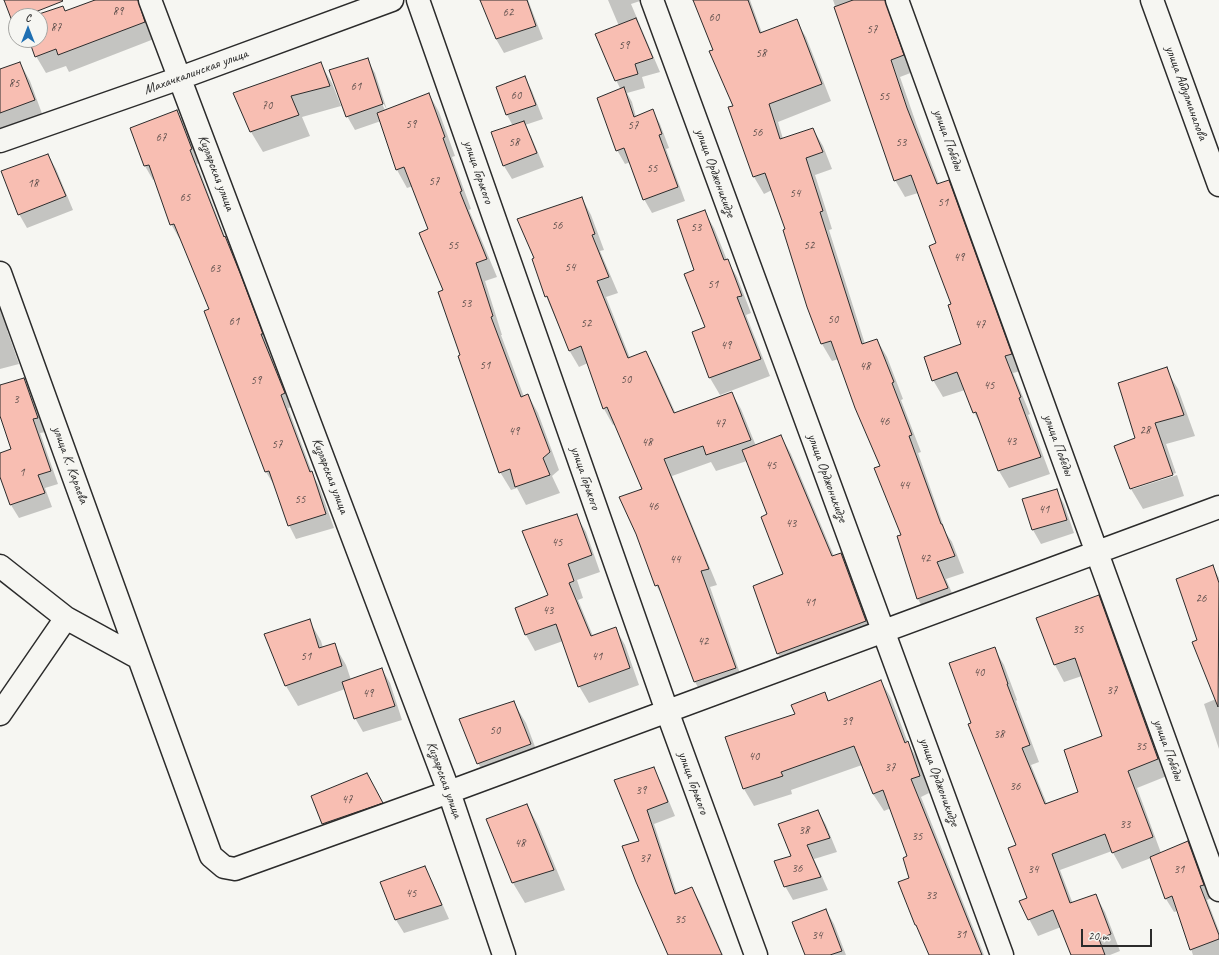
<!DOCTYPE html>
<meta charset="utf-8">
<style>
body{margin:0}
#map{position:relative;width:1219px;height:955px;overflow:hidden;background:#f6f6f2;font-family:Caveat,sans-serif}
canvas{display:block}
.north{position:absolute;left:8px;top:8px;width:40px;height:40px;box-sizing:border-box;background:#f6f6f2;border:1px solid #a5a5a2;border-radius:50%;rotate:0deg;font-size:11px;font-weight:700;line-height:16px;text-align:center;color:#2b2b2b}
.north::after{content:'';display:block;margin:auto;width:14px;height:18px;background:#1f6fb2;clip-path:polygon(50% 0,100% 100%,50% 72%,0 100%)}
.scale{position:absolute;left:1081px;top:929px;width:71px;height:18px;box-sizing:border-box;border:2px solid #2b2b2b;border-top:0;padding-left:5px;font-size:12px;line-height:14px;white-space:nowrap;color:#2b2b2b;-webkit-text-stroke:3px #f6f6f2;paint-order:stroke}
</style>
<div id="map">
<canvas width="1219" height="955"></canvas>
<div class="north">С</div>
<div class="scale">20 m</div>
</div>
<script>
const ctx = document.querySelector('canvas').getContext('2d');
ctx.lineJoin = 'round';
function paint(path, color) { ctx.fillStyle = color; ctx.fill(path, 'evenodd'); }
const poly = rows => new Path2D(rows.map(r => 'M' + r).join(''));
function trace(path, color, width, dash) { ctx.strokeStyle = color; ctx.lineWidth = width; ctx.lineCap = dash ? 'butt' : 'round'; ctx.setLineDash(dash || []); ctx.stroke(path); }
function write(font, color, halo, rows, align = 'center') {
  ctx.font = font + ' Caveat,sans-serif'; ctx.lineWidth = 3; ctx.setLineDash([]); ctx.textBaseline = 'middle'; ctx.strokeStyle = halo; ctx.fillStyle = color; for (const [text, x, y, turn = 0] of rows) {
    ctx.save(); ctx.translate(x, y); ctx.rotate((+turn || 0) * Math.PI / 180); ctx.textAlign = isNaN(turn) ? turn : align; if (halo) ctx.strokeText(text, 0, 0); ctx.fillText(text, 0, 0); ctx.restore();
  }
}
paint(poly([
 [5,0,34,0,39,15,65,12,98,0,145,0,154,39,69,72,66,66,46,73,36,56,30,40,40,40,40,16,16,16,16,25],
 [485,0,528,0,543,39,504,53,496,39,482,1],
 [608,0,643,0,631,4,660,72,642,77,645,88,627,93,632,102,636,117,653,111,660,124,669,148,666,149,685,201,652,213,644,199,631,162,625,164,617,150,621,90,616,80,619,26],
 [694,0,750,0,762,33,796,21,806,37,831,101,778,122,783,139,813,129,823,146,832,169,815,175,832,229,829,230,865,344,877,340,887,357,903,399,901,400,921,452,918,453,946,533,952,542,964,573,946,579,957,605,927,616,918,599,902,536,881,466,839,359,832,361,822,344,786,230,772,190,764,194,754,177,734,106],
 [833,0,891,0,913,72,900,77,917,126,939,184,948,181,958,198,1021,371,1013,373,1030,414,1028,415,1050,474,1009,488,999,471,983,429,974,412,965,390,943,397,933,380,963,344,937,244,918,193,905,197,895,180],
 [367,59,375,73,387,110,381,99,380,100,385,110,388,110,429,94,439,112,455,156,452,157,471,209,469,210,497,277,485,281,502,335,501,335,524,397,528,395,538,413,559,470,552,476,560,493,526,505,517,488,511,490,500,472,459,357,462,356,439,293,445,291,420,233,430,230,413,186,407,188,397,170,381,121,355,130,347,116,330,71],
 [20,63,30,81,44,119,0,136,0,70],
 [320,63,332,83,341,106,302,117,310,136,263,152,251,132,234,93],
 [525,77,532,91,543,119,525,125,531,136,544,167,512,179,504,166,493,133,513,126,507,115,497,87],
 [177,111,185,125,199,163,197,164,227,242,233,251,247,288,270,348,268,348,292,407,288,408,313,475,319,486,334,528,296,539,289,525,275,485,274,485,266,472,210,310,181,238,179,238,171,224,155,179,153,180,145,166,131,128],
 [48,155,56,169,73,210,27,228,19,214],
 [582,198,591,215,604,250,600,251,618,293,606,297,630,358,646,352,655,368,676,414,732,393,741,409,756,446,781,436,791,454,834,556,841,554,851,572,876,640,789,672,778,654,754,586,784,575,769,515,747,461,716,471,711,462,672,476,717,585,710,587,744,685,704,698,695,682,665,601,656,585,643,490,615,424,613,425,604,409,588,363,579,367,569,350,546,296,533,259],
 [704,211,714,228,727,260,737,277,751,313,746,315,770,376,720,395,710,378,693,333,707,328,696,271],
 [0,298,10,329,7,330,19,364,0,369],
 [1166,369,1178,389,1195,436,1166,444,1176,473,1133,487,1133,489,1177,475,1184,496,1143,509,1131,489,1115,446,1137,438],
 [24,379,32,393,46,432,40,433,58,484,45,488,52,507,19,518,11,505,0,474,0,454,13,450,0,413,0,386],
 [1056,490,1064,504,1074,533,1041,544,1033,530,1023,500],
 [576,515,586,532,600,572,577,580,583,598,578,600,593,636,615,628,625,645,639,685,589,703,579,686,563,641,535,651,526,635,550,595],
 [1213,567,1219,578,1219,749,1204,704,1216,699,1199,641],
 [1099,596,1108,613,1167,776,1137,788,1161,853,1188,843,1196,856,1211,898,1207,900,1219,931,1219,955,1193,955,1178,911,1174,912,1166,899,1151,858,1122,869,1112,851,1060,870,1073,904,1096,896,1105,912,1120,951,1110,955,1072,955,1061,927,1038,936,1029,919,1028,898,1017,845,973,723,994,648,1004,665,1017,700,1016,701,1039,762,1031,765,1047,804,1079,793,1104,737,1082,676,1064,682,1055,665,1037,619],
 [309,620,321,641,323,648,334,644,346,665,351,680,382,669,390,683,402,720,363,732,355,718,345,689,298,706,286,686,266,635],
 [881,681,891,698,908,743,918,760,929,793,921,797,984,955,930,955,911,879,909,857,891,808,884,811,873,794,862,765,791,790,792,794,754,806,744,789,796,714,824,694,829,702],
 [514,703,526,723,542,765,490,784,478,763],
 [653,769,661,782,675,816,654,824,677,894,692,888,700,902,723,955,670,955,640,841],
 [375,788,390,817,331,838,323,824,312,797],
 [527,805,538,825,565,890,525,903,513,883,488,819],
 [818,811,826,825,837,852,814,859,828,890,793,900,785,886,793,857],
 [424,867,432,881,449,919,404,933,396,920],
 [826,910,834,924,846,955,806,955]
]), '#0003');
const building = poly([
 [4,0,62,0,63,1,25,16,16,16,16,20,12,21,4,0],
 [95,0,138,0,145,22,58,55,56,49,35,57,29,40,40,40,40,16,33,16,63,6,65,11,95,0],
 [480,0,527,0,536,26,496,39,480,0],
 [693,0,748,0,760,33,797,19,822,84,769,104,780,139,813,128,823,152,806,158,823,211,820,212,862,344,877,339,894,382,892,383,912,435,909,436,941,524,942,524,955,556,937,562,948,588,917,599,897,536,901,535,874,468,880,466,855,408,831,341,821,344,807,307,783,230,785,229,765,173,753,177,728,107,733,106,709,51,713,50,693,0],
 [853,0,885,0,904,55,891,60,907,108,937,184,949,180,1012,354,1005,356,1021,397,1019,398,1041,457,998,471,976,412,973,413,957,372,932,381,924,357,961,344,948,305,951,304,929,246,936,243,911,175,894,181,834,7,853,0],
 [636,18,653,58,635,64,638,74,615,81,595,34,636,18],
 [368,58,383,104,346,117,329,70,368,58],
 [20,62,35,100,0,113,0,69,20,62],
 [321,62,330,86,291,96,299,115,250,132,233,93,321,62],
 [525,76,536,105,506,115,496,87,525,76],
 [624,87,634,117,653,109,662,134,659,135,678,187,643,200,624,148,616,151,597,98,624,87],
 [429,93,445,137,443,138,462,191,460,192,487,259,476,263,493,316,491,317,521,397,528,394,550,452,543,458,550,475,515,487,510,469,499,473,458,356,460,355,438,292,443,290,419,233,428,229,404,167,396,170,377,113,429,93],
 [177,110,192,149,190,150,224,237,225,236,240,273,263,334,261,334,285,393,281,395,310,472,312,471,326,514,288,526,269,471,265,472,204,311,209,309,174,224,170,225,149,165,144,166,130,128,177,110],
 [524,121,537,153,503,166,491,132,524,121],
 [48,154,66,196,18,215,1,171,48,154],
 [582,197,595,234,592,235,609,277,597,281,628,358,646,351,674,413,732,392,751,440,706,455,703,446,664,459,709,569,701,571,736,668,694,682,658,585,655,586,636,534,619,497,642,489,607,407,603,409,581,346,569,351,547,296,545,297,532,259,534,258,517,219,582,197],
 [705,210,724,260,728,259,742,296,737,297,761,359,709,378,692,332,705,327,684,274,694,270,677,220,705,210],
 [1167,367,1184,415,1155,423,1173,475,1130,489,1114,446,1135,438,1118,383,1167,367],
 [24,378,38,418,33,419,51,471,38,475,45,493,10,505,0,477,0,453,11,449,0,416,0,385,24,378],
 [781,435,832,556,841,553,866,621,777,654,753,586,783,574,761,517,767,514,742,450,781,435],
 [1057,489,1067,520,1032,530,1022,499,1057,489],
 [577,514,592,555,568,564,574,581,569,583,591,636,616,627,630,668,578,687,556,624,525,635,515,608,548,595,522,531,577,514],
 [1213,565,1219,583,1218,707,1192,642,1197,640,1176,579,1213,565],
 [1099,595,1158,759,1128,771,1153,837,1112,853,1105,834,1052,854,1070,903,1096,894,1111,934,1099,939,1105,955,1071,955,1053,910,1028,920,1019,901,1027,898,1008,848,1016,845,968,724,971,723,949,663,995,647,1008,684,1007,684,1030,745,1022,748,1045,804,1078,792,1064,750,1102,736,1075,658,1054,665,1036,618,1099,595],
 [310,619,319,648,335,643,342,666,285,686,264,634,310,619],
 [382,668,395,706,354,719,342,682,382,668],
 [881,680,905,743,908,741,920,776,911,779,982,955,929,955,916,925,915,925,898,882,909,878,903,858,907,856,883,790,873,794,854,746,781,772,783,776,743,789,725,737,795,714,791,705,825,692,828,701,881,680],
 [514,701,531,744,477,764,459,719,514,701],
 [654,767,668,802,647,810,675,894,692,887,722,955,668,955,636,882,622,846,639,841,614,780,654,767],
 [367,773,383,803,322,824,311,796,367,773],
 [527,804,554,870,512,883,486,819,527,804],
 [818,810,830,838,807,845,821,877,784,887,774,861,791,856,778,824,818,810],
 [1188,841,1204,885,1200,886,1219,935,1219,939,1190,950,1172,896,1165,899,1150,857,1188,841],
 [425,866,442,905,395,920,380,882,425,866],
 [826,909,842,951,830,955,805,955,792,922,826,909]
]);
paint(building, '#f8beb2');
trace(building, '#2b2b2b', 1);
const minor = poly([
 [150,0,449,792,504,955],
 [418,0,667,711,756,955],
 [652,0,1002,955],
 [897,0,1219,890],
 [1152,0,1219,185],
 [0,141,180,78,392,0],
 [0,273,139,658],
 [0,566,66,618,139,658,211,856,224,867,235,869,449,792,1219,507],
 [0,714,66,618]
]);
trace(minor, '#2b2b2b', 25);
trace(minor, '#f6f6f2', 22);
write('12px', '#5e504d', null, [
 ["89",118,12],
 ["62",508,13],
 ["60",714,18],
 ["87",56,28],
 ["57",872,30],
 ["59",624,46],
 ["58",761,54],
 ["85",14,84],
 ["61",356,87],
 ["60",516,96],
 ["55",884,97],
 ["70",267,106],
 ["59",411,125],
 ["57",633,126],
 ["56",757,133],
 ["67",161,138],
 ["58",514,143],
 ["53",901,143],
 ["55",652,169],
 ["57",434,182],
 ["18",33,184],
 ["54",795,194],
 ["65",185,198],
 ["51",943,203],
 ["56",557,226],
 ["53",696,228],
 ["55",453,246],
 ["52",809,246],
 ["49",959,258],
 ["54",570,268],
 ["63",215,269],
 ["51",713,285],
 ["53",466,304],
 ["50",833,320],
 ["61",234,322],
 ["52",586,324],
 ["47",980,325],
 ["49",726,346],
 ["51",485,366],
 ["48",865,367],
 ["50",626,380],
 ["59",256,381],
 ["45",989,386],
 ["3",16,400],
 ["46",884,422],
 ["47",720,424],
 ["28",1145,431],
 ["49",514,432],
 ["43",1011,442],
 ["48",647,443],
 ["57",277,445],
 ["45",771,466],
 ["1",22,473],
 ["44",904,486],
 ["55",300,500],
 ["46",653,507],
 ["41",1044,510],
 ["43",791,524],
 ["45",557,543],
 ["42",925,559],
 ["44",675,560],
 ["26",1201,599],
 ["41",810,603],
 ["43",548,611],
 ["35",1078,630],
 ["42",703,642],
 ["51",306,657],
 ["41",597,657],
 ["40",979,673],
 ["37",1112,691],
 ["49",368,694],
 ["39",847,722],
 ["50",495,731],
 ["38",999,735],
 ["35",1141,747],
 ["40",754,757],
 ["37",890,768],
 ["36",1015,787],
 ["39",641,791],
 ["47",347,800],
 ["33",1125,825],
 ["38",804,831],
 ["35",917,837],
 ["48",520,844],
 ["37",645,859],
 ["36",797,869],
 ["34",1033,870],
 ["31",1179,870],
 ["45",411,894],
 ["33",931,896],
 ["35",680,920],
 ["31",961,935],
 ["34",817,936]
]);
write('14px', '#2b2b2b', '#f6f6f2', [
 ["Махачкалинская улица",196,72,-20],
 ["улица Абдулманапова",1186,93,70],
 ["улица Победы",948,140,70],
 ["улица Горького",478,172,71],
 ["Кизлярская улица",216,173,69],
 ["улица Орджоникидзе",715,173,70],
 ["улица Победы",1058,445,70],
 ["улица К. Караева",70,465,70],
 ["Кизлярская улица",330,476,69],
 ["улица Горького",585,478,71],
 ["улица Орджоникидзе",827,478,70],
 ["улица Победы",1168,750,70],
 ["Кизлярская улица",444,780,70],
 ["улица Орджоникидзе",939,782,70],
 ["улица Горького",693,783,70]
]);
</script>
